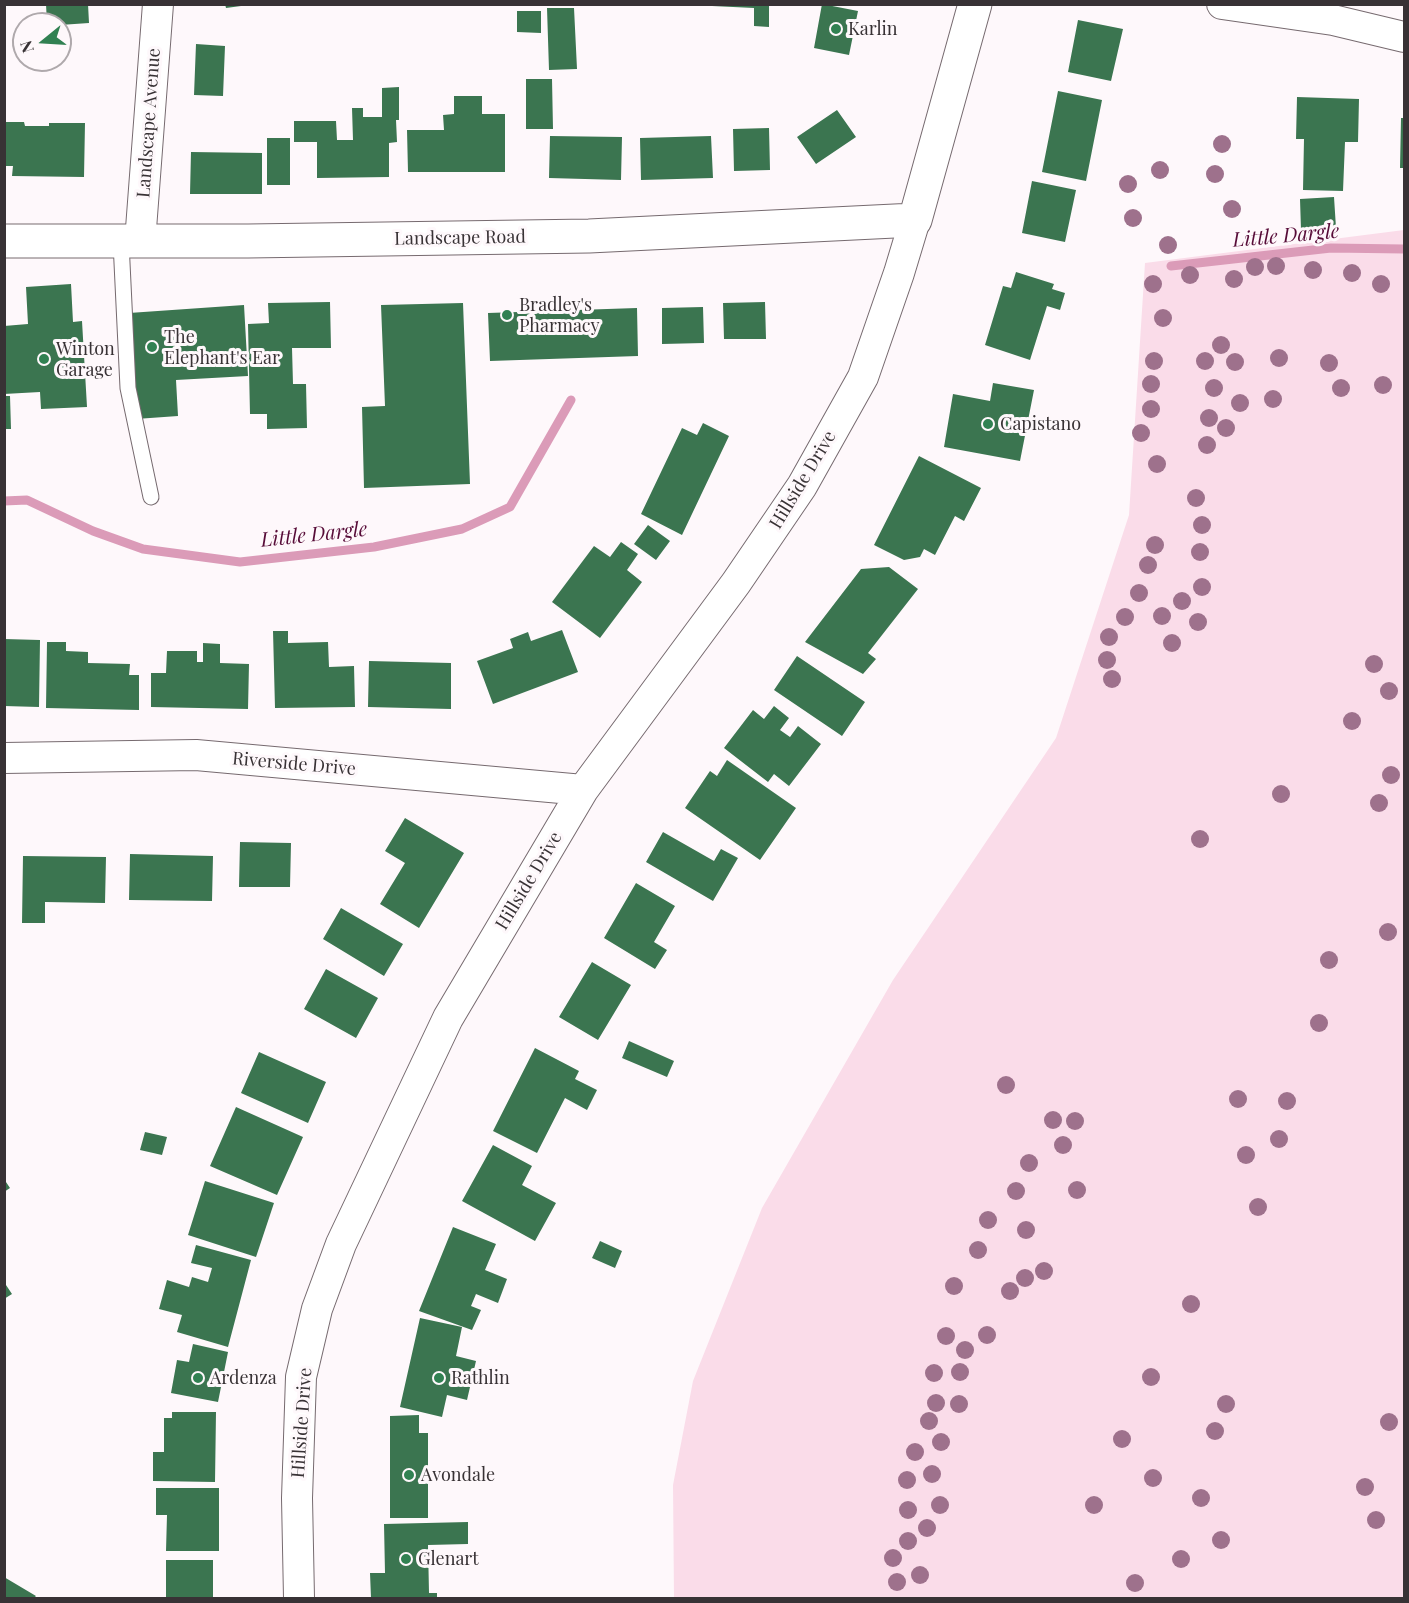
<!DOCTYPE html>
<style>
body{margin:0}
#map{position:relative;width:1409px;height:1603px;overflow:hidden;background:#fef8fb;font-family:"Playfair Display",serif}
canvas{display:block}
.frame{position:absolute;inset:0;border:6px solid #383235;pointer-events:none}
.north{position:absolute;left:12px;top:12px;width:60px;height:60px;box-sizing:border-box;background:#fef8fb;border:2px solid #afa9ac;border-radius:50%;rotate:252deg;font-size:16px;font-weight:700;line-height:24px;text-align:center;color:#383235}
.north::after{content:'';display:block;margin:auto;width:21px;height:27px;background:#318152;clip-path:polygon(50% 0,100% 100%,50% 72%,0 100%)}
</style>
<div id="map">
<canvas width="1409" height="1603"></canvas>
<div class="frame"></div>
<div class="north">N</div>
</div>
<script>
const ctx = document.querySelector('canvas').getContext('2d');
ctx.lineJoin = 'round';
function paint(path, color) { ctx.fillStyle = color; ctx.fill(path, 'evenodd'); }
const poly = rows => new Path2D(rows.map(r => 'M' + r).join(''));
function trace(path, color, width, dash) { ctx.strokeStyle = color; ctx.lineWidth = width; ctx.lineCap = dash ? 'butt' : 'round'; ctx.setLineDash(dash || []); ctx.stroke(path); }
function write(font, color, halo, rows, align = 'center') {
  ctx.font = font + ' "Playfair Display",serif'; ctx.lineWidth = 6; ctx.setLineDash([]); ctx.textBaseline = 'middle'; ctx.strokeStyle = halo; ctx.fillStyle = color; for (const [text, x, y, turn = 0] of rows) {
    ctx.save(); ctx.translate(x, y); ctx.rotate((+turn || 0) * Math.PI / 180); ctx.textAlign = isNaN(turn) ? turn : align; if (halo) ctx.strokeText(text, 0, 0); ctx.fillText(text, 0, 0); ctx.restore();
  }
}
paint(poly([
 [1404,230,1404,1598,674,1598,673,1485,693,1381,762,1208,893,980,1056,738,1129,515,1145,263]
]), '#fadce9');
trace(poly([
 [1171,266,1331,248,1404,249],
 [4,501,27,500,93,531,143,549,240,562,374,547,462,529,510,507,571,400]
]), '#db9bb8', 9);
paint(poly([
 [46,4,88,4,89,23,60,25,47,24],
 [225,4,241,4,241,6,226,8],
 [712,4,769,4,769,27,754,26,754,8,712,6],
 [822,4,858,11,849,55,814,48],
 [547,8,574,8,577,69,549,70],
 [517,11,541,11,541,33,517,32],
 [1078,20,1123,29,1111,81,1068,72],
 [196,44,225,46,223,96,194,95],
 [526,79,552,79,553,129,526,129],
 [399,87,399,120,396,120,397,142,389,143,389,177,317,178,317,142,294,142,294,121,336,121,337,140,353,140,352,108,363,108,363,117,382,117,382,88],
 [1058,91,1102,100,1086,181,1042,172],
 [454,96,482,96,482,114,505,114,505,172,408,172,407,130,444,130,443,115,454,114],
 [1297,97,1359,99,1358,142,1345,142,1343,191,1303,190,1304,139,1296,139],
 [837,110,856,137,816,164,797,137],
 [1401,118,1404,118,1404,168,1400,168],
 [5,122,24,122,25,126,49,126,49,123,85,123,84,177,12,176,13,166,4,166],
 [769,128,770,170,734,171,733,129],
 [550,136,622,137,621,180,549,178],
 [711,136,713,178,641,180,640,138],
 [267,138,290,138,290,185,267,185],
 [191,152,262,153,262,194,190,194],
 [1032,181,1076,190,1065,242,1022,233],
 [1334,197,1336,228,1301,230,1300,199],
 [1016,272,1054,284,1052,289,1065,293,1060,310,1047,306,1030,360,985,345,1003,286,1011,288],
 [71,284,73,322,82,321,87,407,41,409,40,392,4,394,4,326,28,324,26,287],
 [330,302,331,348,292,348,293,384,306,384,307,428,267,429,267,414,250,414,248,324,269,323,268,303],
 [765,302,766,339,724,339,723,303],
 [463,303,470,484,364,488,362,407,385,406,381,305],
 [244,305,248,376,176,380,178,416,136,419,129,313],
 [703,307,704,343,662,344,662,308],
 [637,308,638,356,490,361,488,313],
 [993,383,1034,390,1020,461,944,447,953,394,990,401],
 [4,396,10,396,11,429,4,429],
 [703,423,729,436,682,535,641,514,682,428,697,435],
 [919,456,981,488,964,521,955,516,935,555,924,549,920,557,904,560,874,545],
 [648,525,670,541,656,560,634,544],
 [621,542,638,554,627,570,642,582,600,638,552,602,594,546,610,557],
 [889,567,918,589,868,653,876,659,863,674,805,642,861,569],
 [562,630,578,672,493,704,477,661,513,648,510,639,528,632,531,641],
 [273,631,288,631,288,643,328,642,329,667,354,666,355,707,275,708],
 [4,639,40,640,39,707,4,706],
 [47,642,66,642,66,651,88,652,88,663,130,664,129,675,139,675,139,710,46,708],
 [203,643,220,644,220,663,249,664,248,709,151,707,151,673,166,673,167,651,197,651,197,662,203,662],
 [797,656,865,702,842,736,774,690],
 [369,661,451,663,451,709,368,707],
 [774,706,789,718,780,730,790,737,798,726,821,744,789,786,774,774,768,782,724,748,753,710,764,719],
 [727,760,796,808,760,860,685,808,710,771,717,776],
 [405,818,464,853,419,928,380,904,405,863,385,851],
 [663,832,714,861,721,849,738,858,713,901,646,862],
 [240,842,291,843,290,887,239,887],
 [130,854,213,856,212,901,129,900],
 [23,856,106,857,105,903,45,902,45,923,22,923],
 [636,883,675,906,654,942,667,950,655,969,604,938],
 [341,908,403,944,384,976,323,939],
 [592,962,631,985,598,1040,559,1017],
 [326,969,378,998,356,1038,304,1009],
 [629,1041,674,1061,667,1077,622,1058],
 [535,1048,579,1071,575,1079,597,1090,587,1110,565,1098,537,1153,493,1131],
 [259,1052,326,1082,308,1123,241,1093],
 [236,1107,303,1137,277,1195,210,1166],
 [145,1132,167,1137,162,1155,140,1150],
 [493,1145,532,1166,522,1185,556,1203,535,1241,462,1201],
 [4,1179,10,1188,4,1192],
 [205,1181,274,1203,256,1257,188,1235],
 [453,1227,496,1244,485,1270,507,1279,498,1303,476,1294,471,1306,481,1310,472,1330,419,1311],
 [600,1241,622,1251,615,1268,592,1258],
 [196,1245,251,1260,228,1347,177,1332,182,1315,159,1309,167,1280,189,1287,192,1277,208,1282,212,1268,191,1263],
 [4,1282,12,1294,4,1299],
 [420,1318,462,1327,456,1356,476,1361,467,1400,447,1395,442,1417,400,1407],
 [193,1344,228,1352,218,1402,171,1393,177,1360,189,1362],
 [172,1412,216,1412,215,1482,153,1481,153,1452,164,1452,164,1418,172,1418],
 [419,1415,419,1433,428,1433,428,1518,390,1518,390,1416],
 [156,1488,219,1488,219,1551,166,1551,167,1515,156,1515],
 [468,1522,468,1544,428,1545,429,1593,437,1593,437,1598,371,1598,370,1573,385,1573,384,1524],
 [166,1560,213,1560,213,1598,166,1598],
 [4,1577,36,1596,34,1598,4,1598]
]), '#3b7550');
const service = poly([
 [121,242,128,388,151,497]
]);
const minor = poly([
 [1222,4,1333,20,1404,37],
 [140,242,158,4],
 [4,758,196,755,583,790],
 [299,1598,297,1498,301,1377,317,1309,341,1244,448,1018,583,790,736,583,802,486,863,377,899,273,915,220]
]);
const tertiary = poly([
 [4,241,248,241,589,236,915,220,975,4]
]);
trace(service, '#766a6f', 17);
trace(minor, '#766a6f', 32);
trace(tertiary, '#766a6f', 35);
trace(service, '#fff', 15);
trace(minor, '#fff', 30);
trace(tertiary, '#fff', 33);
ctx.fillStyle = '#9e718c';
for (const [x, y] of [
 [1222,144],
 [1160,170],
 [1215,174],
 [1128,184],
 [1232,209],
 [1133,218],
 [1168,245],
 [1276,266],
 [1255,267],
 [1313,270],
 [1352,273],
 [1190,275],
 [1234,279],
 [1153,284],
 [1381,284],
 [1163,318],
 [1221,345],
 [1279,358],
 [1154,361],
 [1205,361],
 [1235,362],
 [1329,363],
 [1151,384],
 [1383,385],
 [1214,388],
 [1341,388],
 [1273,399],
 [1240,403],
 [1151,409],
 [1209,418],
 [1226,428],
 [1141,433],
 [1207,445],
 [1157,464],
 [1196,498],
 [1202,525],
 [1155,545],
 [1200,552],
 [1148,565],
 [1202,587],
 [1139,593],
 [1182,601],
 [1162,616],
 [1125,617],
 [1198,622],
 [1109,637],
 [1172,643],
 [1107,660],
 [1374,664],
 [1112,679],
 [1389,691],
 [1352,721],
 [1391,775],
 [1281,794],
 [1379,803],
 [1200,839],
 [1388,932],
 [1329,960],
 [1319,1023],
 [1006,1085],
 [1238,1099],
 [1287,1101],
 [1053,1120],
 [1075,1121],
 [1279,1139],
 [1063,1145],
 [1246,1155],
 [1029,1163],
 [1077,1190],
 [1016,1191],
 [1258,1207],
 [988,1220],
 [1026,1230],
 [978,1250],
 [1044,1271],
 [1025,1278],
 [954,1286],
 [1010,1291],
 [1191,1304],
 [987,1335],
 [946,1336],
 [965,1350],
 [960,1372],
 [934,1373],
 [1151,1377],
 [936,1403],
 [959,1404],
 [1226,1404],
 [929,1421],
 [1389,1422],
 [1215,1431],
 [1122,1439],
 [941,1442],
 [915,1452],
 [932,1474],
 [1153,1478],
 [907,1480],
 [1365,1487],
 [1201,1498],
 [940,1505],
 [1094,1505],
 [908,1510],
 [1376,1520],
 [927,1528],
 [1221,1540],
 [908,1541],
 [893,1558],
 [1181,1559],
 [920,1575],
 [897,1582],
 [1135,1583]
]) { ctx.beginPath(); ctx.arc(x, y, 9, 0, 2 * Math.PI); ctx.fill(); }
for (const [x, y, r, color] of [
 [836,29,6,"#318152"],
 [507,315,6,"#318152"],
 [152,347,6,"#318152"],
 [44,359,6,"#318152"],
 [988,424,6,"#318152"],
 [198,1378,6,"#318152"],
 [439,1378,6,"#318152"],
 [409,1475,6,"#318152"],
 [406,1559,6,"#318152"]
]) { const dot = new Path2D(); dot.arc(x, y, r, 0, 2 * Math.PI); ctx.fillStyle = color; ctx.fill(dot); trace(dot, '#fef8fb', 2); }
write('18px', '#383235', '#fef8fb', [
 ["Karlin",848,29],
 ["Bradley's",519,305],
 ["Pharmacy",519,326],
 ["The",164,337],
 ["Elephant's Ear",164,358],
 ["Winton",56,349],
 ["Garage",56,370],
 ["Capistano",1000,424],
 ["Ardenza",210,1378],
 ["Rathlin",451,1378],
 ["Avondale",421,1475],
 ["Glenart",418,1559]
], 'left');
write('18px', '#383235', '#fef8fb', [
 ["Landscape Avenue",149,123,-86],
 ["Landscape Road",460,238,-1],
 ["Hillside Drive",803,480,-59],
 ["Riverside Drive",294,764,5],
 ["Hillside Drive",529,881,-59],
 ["Hillside Drive",302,1423,-86]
]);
write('italic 20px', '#570c38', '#fef8fb', [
 ["Little Dargle",1286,236,-5],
 ["Little Dargle",314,535,-6]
]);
</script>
